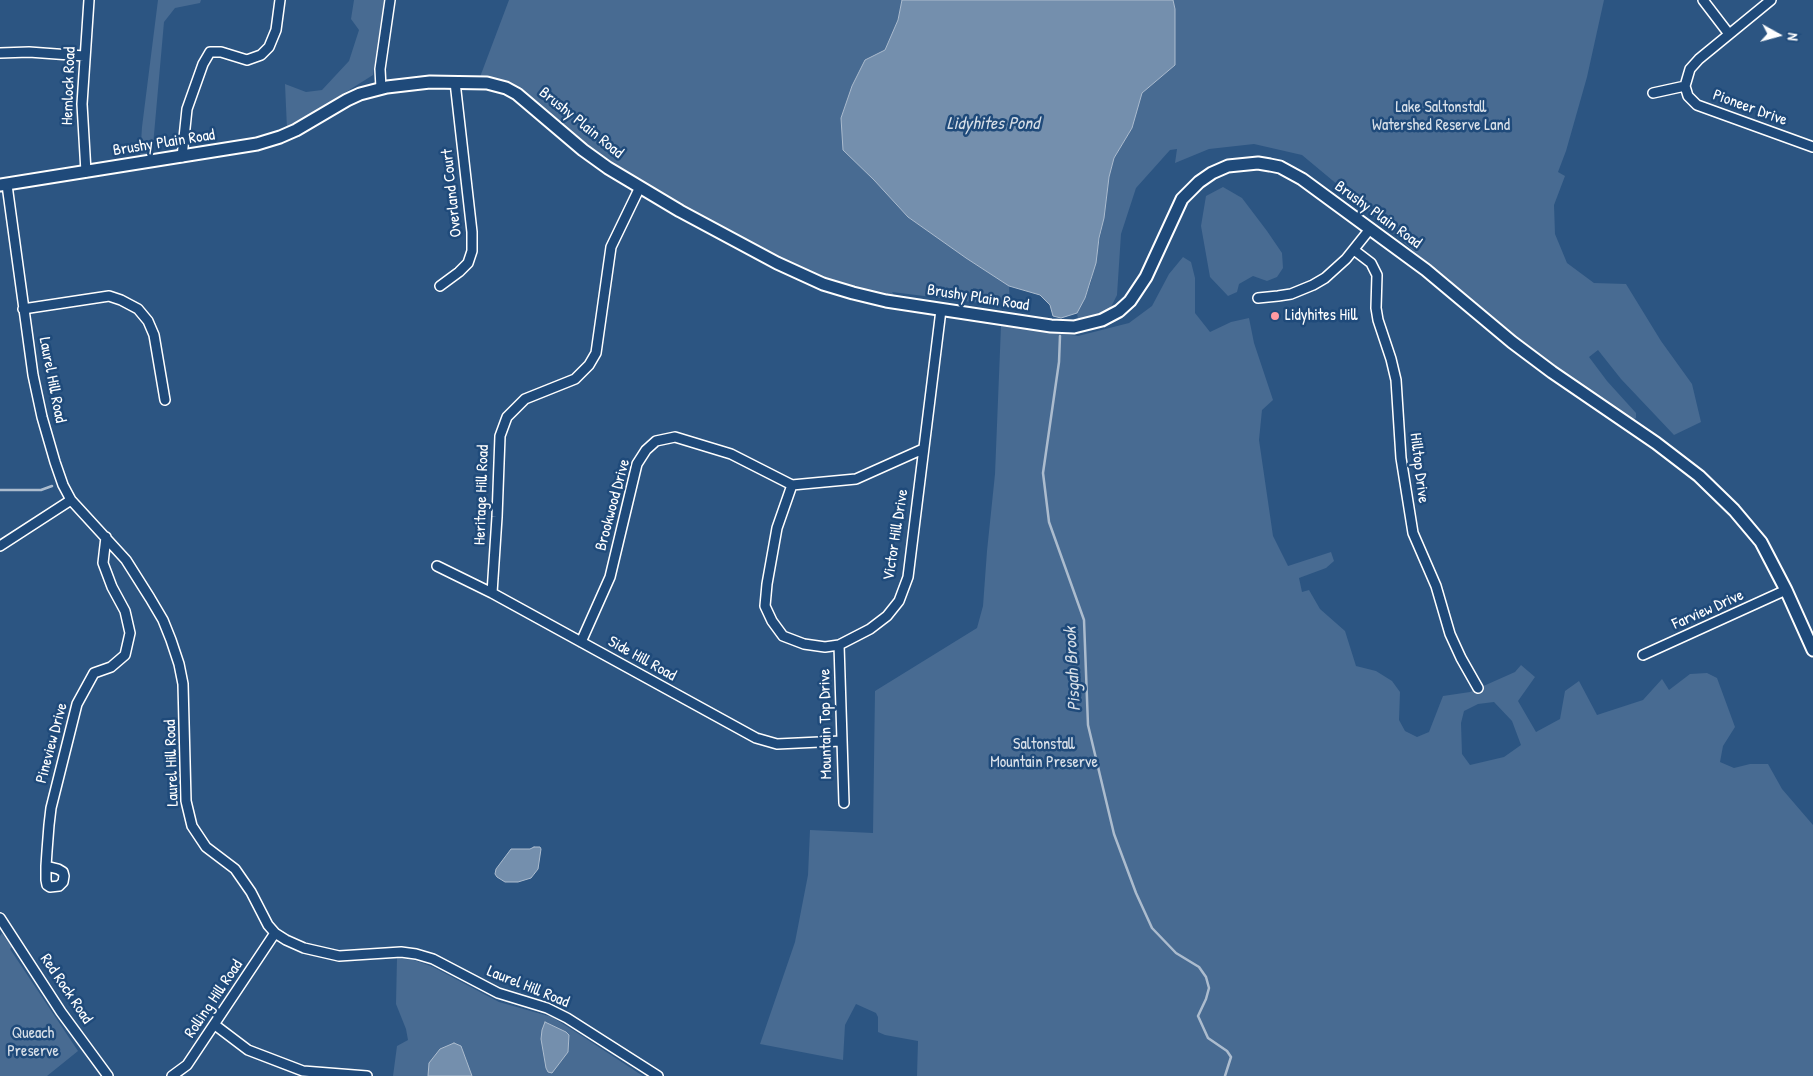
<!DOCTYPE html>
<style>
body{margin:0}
#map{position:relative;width:1813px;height:1076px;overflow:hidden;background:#2c5582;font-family:"Patrick Hand",sans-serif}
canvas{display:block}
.north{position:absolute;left:1753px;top:10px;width:50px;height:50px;-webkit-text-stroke:4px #1f4a7a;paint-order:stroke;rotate:97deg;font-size:14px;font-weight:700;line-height:20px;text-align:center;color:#fff}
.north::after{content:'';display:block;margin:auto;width:18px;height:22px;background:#fff;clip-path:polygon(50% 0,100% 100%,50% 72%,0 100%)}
</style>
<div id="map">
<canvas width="1813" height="1076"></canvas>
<div class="north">N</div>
</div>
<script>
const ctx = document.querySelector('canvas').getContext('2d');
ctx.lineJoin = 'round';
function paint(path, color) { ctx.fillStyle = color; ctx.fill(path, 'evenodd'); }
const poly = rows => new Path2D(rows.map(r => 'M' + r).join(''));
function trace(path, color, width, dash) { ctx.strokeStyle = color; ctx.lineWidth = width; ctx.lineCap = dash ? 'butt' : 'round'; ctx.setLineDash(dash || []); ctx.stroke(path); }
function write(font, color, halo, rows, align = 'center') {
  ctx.font = font + ' "Patrick Hand",sans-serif'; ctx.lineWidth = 5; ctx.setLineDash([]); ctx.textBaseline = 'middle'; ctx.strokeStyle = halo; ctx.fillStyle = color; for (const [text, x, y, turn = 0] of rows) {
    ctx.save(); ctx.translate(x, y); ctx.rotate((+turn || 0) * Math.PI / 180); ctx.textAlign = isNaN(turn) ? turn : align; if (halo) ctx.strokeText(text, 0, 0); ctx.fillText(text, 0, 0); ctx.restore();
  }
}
paint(poly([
 [158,0,201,0,200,3,175,8,164,22,152,157,140,159,142,127],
 [354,0,384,0,373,75,287,129,285,84,306,92,322,90,349,61,359,30,351,19],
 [509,0,902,0,898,20,885,50,865,60,852,86,841,118,843,150,874,180,908,217,966,258,1009,286,1010,303,988,304,892,292,896,298,862,290,824,279,776,257,688,210,597,155,519,87,498,79,480,77],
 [1173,0,1604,0,1587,77,1566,151,1558,172,1565,176,1554,205,1555,234,1567,263,1594,283,1626,284,1661,341,1692,384,1701,422,1674,435,1621,379,1598,350,1589,357,1607,381,1636,413,1636,418,1632,420,1543,361,1437,272,1356,200,1302,155,1254,144,1209,149,1175,163,1177,149,1170,150,1136,188,1121,234,1117,295,1110,309,1093,316,1078,319,1077,313,1085,298,1091,282,1104,218,1109,177,1114,158,1132,128,1142,93,1175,65,1175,9],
 [1223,187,1242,198,1267,231,1282,253,1283,268,1277,277,1267,281,1253,276,1239,284,1237,292,1228,296,1210,277,1201,226,1206,196],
 [1183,257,1191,262,1195,278,1195,313,1210,332,1231,322,1249,318,1254,343,1273,400,1262,410,1259,440,1273,536,1288,566,1331,552,1334,561,1326,568,1299,578,1302,592,1309,590,1320,609,1345,631,1356,666,1376,671,1392,681,1400,692,1399,720,1405,731,1417,737,1429,732,1443,696,1470,692,1515,672,1521,665,1535,677,1518,701,1536,732,1560,719,1565,691,1579,681,1597,715,1643,700,1662,679,1669,690,1690,674,1707,673,1717,678,1735,727,1723,746,1720,762,1734,768,1750,764,1768,764,1782,789,1813,825,1813,1076,917,1076,918,1041,885,1035,878,1032,878,1017,876,1013,856,1004,845,1025,843,1060,760,1044,795,942,808,875,810,830,873,833,875,691,977,628,983,606,987,551,995,474,1001,326,1078,336,1129,323,1152,306,1169,274],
 [1494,702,1512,721,1521,745,1504,757,1470,765,1462,754,1461,723,1464,711,1478,704],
 [2,933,12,947,10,949,78,1051,47,1076,0,1076,0,936],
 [397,958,414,960,433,967,499,1002,552,1017,582,1036,643,1076,393,1076,397,1046,408,1040,406,1029,396,1004]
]), '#486b92');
const water = poly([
 [902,0,1173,0,1175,9,1175,65,1142,93,1132,128,1114,158,1109,177,1104,218,1099,238,1096,263,1085,298,1077,313,1061,318,1053,316,1050,305,1040,295,1009,286,966,258,908,217,874,180,843,150,841,118,852,86,865,60,885,50,898,20,902,0],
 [534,847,540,847,541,849,538,869,531,878,518,882,505,882,497,877,495,874,496,869,511,849,530,849,534,847],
 [545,1022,566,1032,569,1035,568,1052,552,1073,548,1072,546,1068,541,1039,542,1030,545,1022],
 [454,1043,461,1046,472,1076,428,1076,429,1063,440,1049,454,1043]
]);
paint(water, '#748fad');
trace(water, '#acbcce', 1);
trace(poly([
 [1060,336,1059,362,1043,473,1049,522,1084,620,1088,725,1114,834,1136,893,1152,928,1176,953,1199,967,1206,977,1209,988,1206,999,1198,1016,1208,1038,1227,1051,1231,1057,1225,1076],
 [0,490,41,490,52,486]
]), '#acbcce', 2.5);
const minor = poly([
 [1703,0,1729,34],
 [0,53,29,52,84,56],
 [1685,86,1688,96,1697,105,1813,147],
 [381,88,380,69,390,0],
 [1653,93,1685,86,1690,69,1699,59,1771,0],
 [182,157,187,109,203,64,210,52,221,52,247,60,261,55,269,47,276,30,280,0],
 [86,172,82,104,89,0],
 [7,185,33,375,42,417,55,462,63,485,71,500,126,560,150,598,163,620,171,640,179,664,183,684,186,801,192,826,206,847,235,869,251,892,268,925,275,933,286,940,304,948,339,956,401,952,416,954,433,959,498,993,547,1008,567,1018,658,1076],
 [1354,250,1371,263,1377,275,1376,308,1378,320,1391,359,1396,380,1401,458,1413,533,1436,586,1450,634,1461,658,1478,688],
 [440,286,459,272,468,263,472,251,472,232,455,82],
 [1258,298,1278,296,1291,294,1313,285,1325,278,1346,259,1370,229],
 [23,309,109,296,121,300,138,309,148,321,154,335,165,400],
 [792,485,777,528,767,584,765,606,772,621,783,636,804,644,825,647,839,645,870,629,887,616,899,601,908,577,941,310],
 [0,546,71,500],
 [437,566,492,593,756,738,777,744,841,741],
 [492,593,497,517,500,436,507,417,525,399,575,379,589,365,596,353,611,247,640,187],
 [581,642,610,577,637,464,646,450,656,441,675,437,731,454,792,485,856,479,923,449],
 [839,645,844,803],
 [1643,655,1786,590],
 [46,866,58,869,63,872,64,876,63,882,59,886,50,887,47,885,46,880,46,866,47,851,49,825,51,808,77,704,94,673,111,667,125,655,130,633,125,611,112,587,103,563,106,537],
 [0,918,61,1012,108,1076],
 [215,1025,248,1050,303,1071,367,1076],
 [172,1076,187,1065,275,933]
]);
const major = poly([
 [0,185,257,144,280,137,296,130,347,100,360,94,387,87,430,82,487,83,506,88,517,94,583,150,608,168,680,211,777,263,823,284,853,293,886,301,1051,326,1074,327,1102,320,1119,311,1130,301,1146,277,1182,199,1199,182,1212,173,1228,166,1258,163,1270,165,1280,167,1302,179,1426,270,1512,342,1552,372,1656,443,1699,476,1734,510,1761,542,1786,590,1813,650]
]);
trace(minor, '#fff', 12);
trace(major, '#fff', 15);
trace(minor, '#1f4a7a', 9);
trace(major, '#1f4a7a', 11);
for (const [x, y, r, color] of [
 [1275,316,5,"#ff9aa2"]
]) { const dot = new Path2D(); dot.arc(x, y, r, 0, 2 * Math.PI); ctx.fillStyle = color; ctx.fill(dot); trace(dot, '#1f4a7a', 2); }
write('16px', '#fff', '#1f4a7a', [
 ["Hemlock Road",69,86,-88],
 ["Pioneer Drive",1750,108,20],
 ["Brushy Plain Road",581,123,39],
 ["Brushy Plain Road",164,143,-9],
 ["Overland Court",452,193,-96],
 ["Brushy Plain Road",1378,215,36],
 ["Brushy Plain Road",978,298,9],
 ["Laurel Hill Road",52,380,79],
 ["Hilltop Drive",1419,468,83],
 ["Heritage Hill Road",482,495,-88],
 ["Brookwood Drive",613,505,-75],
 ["Victor Hill Drive",896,535,-81],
 ["Farview Drive",1708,610,-24],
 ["Side Hill Road",642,659,29],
 ["Mountain Top Drive",826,724,-91],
 ["Pineview Drive",52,743,-75],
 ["Laurel Hill Road",172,763,-92],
 ["Laurel Hill Road",528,987,22],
 ["Red Rock Road",66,989,56],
 ["Rolling Hill Road",214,999,-56]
]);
write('16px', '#dae1e9', '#1f4a7a', [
 ["Lake Saltonstall",1441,108],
 ["Watershed Reserve Land",1441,126],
 ["Saltonstall",1044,745],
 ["Mountain Preserve",1044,763],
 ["Queach",33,1034],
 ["Preserve",33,1052]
]);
write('16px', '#fff', '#1f4a7a', [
 ["Lidyhites Hill",1285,316]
], 'left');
write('italic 18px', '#d5dde6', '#1f4a7a', [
 ["Lidyhites Pond",993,124],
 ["Pisgah Brook",1073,669,-93]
]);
</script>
